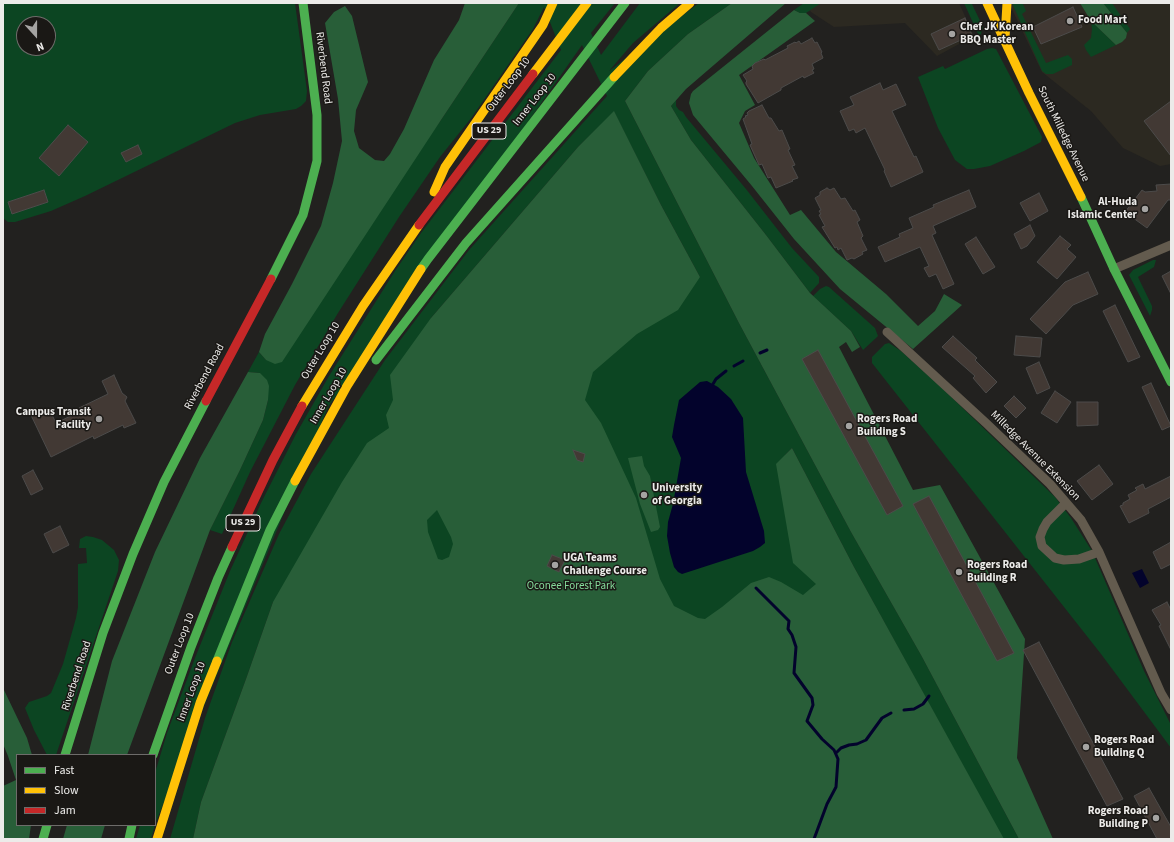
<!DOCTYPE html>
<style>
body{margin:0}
#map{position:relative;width:1174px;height:842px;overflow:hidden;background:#22211f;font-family:"Source Sans 3",sans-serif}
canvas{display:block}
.frame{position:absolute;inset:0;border:4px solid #ecebe9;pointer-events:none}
.legend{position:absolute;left:16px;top:754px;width:140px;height:72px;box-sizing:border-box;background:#1a1815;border:1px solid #6e6c6a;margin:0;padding:5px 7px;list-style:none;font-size:12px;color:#ecebe9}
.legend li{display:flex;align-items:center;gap:8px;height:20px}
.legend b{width:20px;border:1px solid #6e6c6a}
.north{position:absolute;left:16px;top:16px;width:40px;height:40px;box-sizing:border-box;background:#1a1815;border:1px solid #6e6c6a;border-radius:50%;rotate:159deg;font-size:11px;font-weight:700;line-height:16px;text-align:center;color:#ecebe9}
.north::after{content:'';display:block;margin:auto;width:14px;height:18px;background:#a5a4a2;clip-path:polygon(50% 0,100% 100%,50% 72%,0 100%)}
</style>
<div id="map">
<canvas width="1174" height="842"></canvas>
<div class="frame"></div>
<ul class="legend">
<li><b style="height:5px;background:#4caf50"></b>Fast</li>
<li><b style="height:5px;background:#ffc107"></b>Slow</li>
<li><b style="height:5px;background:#c62828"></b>Jam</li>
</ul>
<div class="north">N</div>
</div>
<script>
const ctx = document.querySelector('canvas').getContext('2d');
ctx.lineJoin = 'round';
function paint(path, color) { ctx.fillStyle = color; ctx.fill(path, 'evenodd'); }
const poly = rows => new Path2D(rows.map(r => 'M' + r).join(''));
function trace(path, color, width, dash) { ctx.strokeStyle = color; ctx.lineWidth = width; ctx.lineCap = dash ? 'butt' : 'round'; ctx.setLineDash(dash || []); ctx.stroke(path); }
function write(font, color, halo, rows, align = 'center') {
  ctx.font = font + ' "Source Sans 3",sans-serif'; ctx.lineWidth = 3; ctx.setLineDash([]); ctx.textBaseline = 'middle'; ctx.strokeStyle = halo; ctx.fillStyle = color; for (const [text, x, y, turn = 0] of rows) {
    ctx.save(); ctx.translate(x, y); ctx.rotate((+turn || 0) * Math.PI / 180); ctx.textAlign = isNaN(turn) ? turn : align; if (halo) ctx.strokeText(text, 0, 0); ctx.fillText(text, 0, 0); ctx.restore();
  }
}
paint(poly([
 [815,3,959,3,974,36,937,56,905,23,834,27,811,12,809,9],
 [1009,3,1171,3,1171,164,1160,166,1123,148,1091,111,1042,72]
]), '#2c2921');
paint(poly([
 [3,3,295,3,307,91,306,101,301,106,296,109,260,115,235,123,85,196,51,211,15,222,8,222,3,218],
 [24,24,48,24,48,48,24,48],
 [519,3,615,3,591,33,601,55,640,3,680,3,633,43,609,71,699,3,732,3,688,34,648,71,625,101,740,325,851,532,921,655,1019,839,1003,839,854,567,792,448,785,455,993,839,273,602,246,679,201,802,193,839,170,839,205,718,232,642,279,534,311,474,385,360,469,250,607,96,582,45,328,407,155,824,155,773,167,733,195,658,230,571,261,503,296,434,329,376,395,271,421,233,561,50,544,7,533,29,472,117,440,157,399,217,338,313,295,385,250,472,222,534,210,530,240,470,263,420,268,400,260,373,248,372,259,352,266,360,441,120],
 [614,112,661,205,700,277,431,318,578,147],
 [804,3,821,3,806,13,800,13,794,10],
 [964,3,970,3,972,4,983,27,981,34,979,36],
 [1012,3,1024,3,1023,4,1026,11,1022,14,1046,63,1068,55,1072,59,1072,65,1053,74,1046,74,1042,71],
 [1103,3,1112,3,1130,29,1127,33],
 [1091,21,1116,45,1091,57,1086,50,1084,45,1091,38,1092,29],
 [992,48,996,49,1042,137,1041,142,1024,151,990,166,974,169,967,169,955,160,938,128,918,77,943,66,945,69,987,49],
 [676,100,676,106,679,110,683,112,686,117,746,189,792,248,819,277,819,283,810,293,766,235,691,140,671,106],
 [1153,260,1156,260,1154,267,1138,277,1152,306,1152,310,1150,316,1129,275,1133,270],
 [826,286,829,287,875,328,878,336,876,338,863,350,851,331,813,296,820,289],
 [889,343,901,351,942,388,1029,472,1055,497,1071,518,1092,551,1144,671,1171,725,1171,748,1101,654,872,363,872,357,885,344],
 [86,536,93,537,102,540,114,550,119,560,118,571,56,755,47,755,34,730,25,708,29,702,47,696,51,693,63,664,76,618,78,607,78,564,87,563,86,548,79,548,80,539],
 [140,825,155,825,151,839,136,839]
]), '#0c4522');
paint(poly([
 [465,3,519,3,441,120,282,362,275,364,266,360,259,352,265,334,292,284,321,226,333,183,342,141,338,99,325,23,334,12,345,6,352,16,368,82,356,110,354,131,359,148,375,160,384,161,390,154,404,129,434,60,459,20],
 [732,3,786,3,686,89,671,106,691,140,766,235,810,293,851,331,860,347,852,352,846,342,839,347,913,490,940,485,1025,639,1017,758,1053,839,1019,839,921,655,851,532,740,325,625,101,648,71,688,34],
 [1080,3,1103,3,1127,33,1126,38,1122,42,1116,45,1091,21],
 [794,10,800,13,806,13,815,21,739,75,755,105,745,111,739,123,754,158,790,215,801,210,836,252,886,294,918,326,935,311,944,294,962,305,913,349,840,289,794,239,752,186,693,115,689,103,691,94,693,91],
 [614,111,661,205,700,277,678,310,637,334,593,372,585,400,601,423,636,498,660,579,674,606,698,618,705,619,722,607,751,583,769,577,781,582,803,595,816,584,793,563,776,464,792,448,854,567,1004,839,193,839,201,802,246,679,273,602,342,482,367,443,389,428,386,415,393,400,390,375,431,318,578,147],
 [437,510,451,537,453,544,449,557,442,560,438,559,428,532,427,520],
 [248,372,260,373,267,380,269,386,268,400,263,420,240,470,210,530,127,755,88,755,112,661,155,552,200,458],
 [642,456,644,466,650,476,660,527,658,530,651,532,640,504,628,458],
 [3,688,27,738,32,755,17,755,17,825,31,825,29,839,3,839,3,786,16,780,8,756,3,744],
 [67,825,105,825,101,839,63,839]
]), '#285e38');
paint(poly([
 [707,381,718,387,731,399,743,418,746,472,764,531,765,543,760,547,753,551,682,574,678,572,674,567,670,553,667,536,668,522,673,504,681,458,672,437,674,425,679,400,700,382],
 [1142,569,1149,583,1140,588,1132,573]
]), '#03032c');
trace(poly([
 [760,353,767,350],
 [734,366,743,361],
 [713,384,716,379,726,371],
 [756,588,789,621,788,629,792,635,796,647,794,673,812,698,813,705,807,721,822,739,834,750,838,759,836,787,827,804,814,839],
 [904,710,914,709,923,704,929,696],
 [836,753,841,748,849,745,857,744,866,740,882,718,891,713]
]), '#03032c', 3);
const building = poly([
 [1073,7,1082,27,1041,44,1033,27,1073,7],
 [965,18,972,35,939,50,931,34,965,18],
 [812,38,815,43,817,42,822,52,821,53,823,58,812,64,814,69,812,70,814,73,804,78,803,76,781,88,781,90,758,103,746,84,746,82,747,81,743,75,753,69,752,66,755,63,764,59,765,60,788,48,787,46,795,42,796,43,799,41,801,44,812,38],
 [880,83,883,90,896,84,906,105,892,111,914,157,916,156,923,172,891,187,884,171,885,170,865,128,856,133,854,129,849,131,840,111,854,105,850,97,880,83],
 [1171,101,1171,156,1144,121,1171,101],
 [762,105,769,118,771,118,779,131,782,130,790,149,788,150,795,165,792,166,798,178,792,180,793,181,776,188,771,177,768,178,762,164,759,165,750,145,752,144,743,119,746,117,745,116,748,115,747,113,749,111,762,105],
 [68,125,88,142,59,176,39,158,68,125],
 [138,145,142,154,126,162,121,153,138,145],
 [1171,184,1171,200,1168,200,1147,228,1125,212,1142,190,1145,192,1157,191,1156,185,1171,184],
 [827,188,830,190,834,188,841,199,845,198,853,211,855,210,860,220,857,222,863,236,861,238,867,250,862,252,863,254,854,259,852,258,847,260,841,248,838,250,837,247,835,248,822,227,825,226,819,215,821,214,819,211,821,210,815,198,820,195,820,192,827,188],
 [44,190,48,202,12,214,8,202,44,190],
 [969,190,976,207,933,226,936,233,932,235,954,284,943,289,936,274,929,277,924,268,929,266,920,247,885,262,878,247,900,237,899,234,913,228,909,218,934,207,933,205,969,190],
 [1039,193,1048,211,1030,221,1020,203,1039,193],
 [1030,225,1035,236,1027,246,1021,249,1014,234,1030,225],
 [1060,236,1071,245,1067,249,1076,257,1057,279,1037,262,1060,236],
 [976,237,995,267,983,274,965,244,976,237],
 [1171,271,1171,294,1162,276,1171,271],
 [1088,272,1098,294,1073,305,1046,334,1030,319,1065,282,1088,272],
 [1115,305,1140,357,1128,362,1103,311,1115,305],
 [953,336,977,358,975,360,997,382,986,393,973,378,975,376,942,347,953,336],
 [1016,336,1042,338,1040,357,1014,355,1016,336],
 [818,350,903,506,887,515,802,359,818,350],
 [1039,362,1050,388,1037,394,1026,368,1039,362],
 [114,375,122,393,127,397,125,401,136,423,124,428,123,425,94,439,93,436,51,457,29,411,37,408,40,415,50,411,56,423,81,411,79,408,108,394,102,381,114,375],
 [1151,383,1171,426,1162,430,1142,387,1151,383],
 [1055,391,1071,402,1057,423,1041,413,1055,391],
 [1014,396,1026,408,1016,418,1004,406,1014,396],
 [1077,402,1098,402,1098,425,1077,426,1077,402],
 [573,450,585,454,583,462,577,460,573,450],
 [1099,465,1113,484,1092,500,1077,481,1099,465],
 [33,470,43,489,31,495,22,476,33,470],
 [1171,476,1171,497,1148,509,1149,513,1129,523,1120,506,1123,505,1123,503,1130,499,1128,495,1137,490,1135,488,1143,484,1145,489,1171,476],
 [929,496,1014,653,997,661,913,504,929,496],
 [60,526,69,545,53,553,44,534,60,526],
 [1171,542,1171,564,1161,569,1153,552,1171,542],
 [552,555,565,560,559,572,547,566,552,555],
 [1167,602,1171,610,1171,650,1159,626,1161,625,1152,610,1167,602],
 [1039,642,1123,799,1107,806,1023,650,1039,642],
 [1149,788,1171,827,1171,839,1157,839,1134,796,1149,788]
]);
paint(building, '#423934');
trace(building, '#4c4b4a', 1);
trace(poly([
 [1114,269,1171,245],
 [887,332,986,423,1050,484,1081,520,1099,552,1161,693,1171,710],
 [1066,503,1047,522,1043,529,1040,537,1042,546,1055,558,1064,560,1079,559,1099,552]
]), '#635b4e', 9);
trace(poly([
 [1081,197,1114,269,1171,382],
 [421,269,428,259,625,3],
 [271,279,303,215,317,161,317,115,303,3],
 [376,360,466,243,614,77],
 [217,661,270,530,295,481],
 [65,755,103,633,133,554,164,482,206,401],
 [153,755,191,647,218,578,232,547],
 [43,839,47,825],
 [129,839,132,825]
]), '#4caf50', 9);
trace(poly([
 [987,3,1029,93,1081,197],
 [1005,38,1007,3],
 [533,74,587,3],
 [614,77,661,28,690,3],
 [434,192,445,167,543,25,553,3],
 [302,406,363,306,419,225],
 [295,481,347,386,421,269],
 [157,839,200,703,217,661]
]), '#ffc107', 9);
trace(poly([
 [419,225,533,74],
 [206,401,271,279],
 [232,547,273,460,302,406]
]), '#c62828', 9);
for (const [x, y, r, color] of [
 [1070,21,4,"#a5a4a2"],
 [952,34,4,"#a5a4a2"],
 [1145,209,4,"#a5a4a2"],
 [99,419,4,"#a5a4a2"],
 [849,426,4,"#a5a4a2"],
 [644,495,4,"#a5a4a2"],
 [555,565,4,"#a5a4a2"],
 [959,572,4,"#a5a4a2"],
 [1086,747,4,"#a5a4a2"],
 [1156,818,4,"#a5a4a2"]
]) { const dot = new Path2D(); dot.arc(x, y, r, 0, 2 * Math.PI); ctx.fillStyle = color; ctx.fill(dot); trace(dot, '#1a1815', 1.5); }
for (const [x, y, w] of [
 [489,131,34],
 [243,523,34]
]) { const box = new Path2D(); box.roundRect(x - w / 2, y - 8, w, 16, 3); ctx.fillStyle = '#1a1815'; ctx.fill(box); trace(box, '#ecebe9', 1); }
write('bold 10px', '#ecebe9', null, [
 ["US 29",489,131],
 ["US 29",243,523]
]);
write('bold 11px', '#ecebe9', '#1a1815', [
 ["Food Mart",1078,21],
 ["Chef JK Korean",960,28],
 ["BBQ Master",960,41],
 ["Al-Huda",1137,203,"right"],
 ["Islamic Center",1137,216,"right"],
 ["Campus Transit",91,413,"right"],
 ["Facility",91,426,"right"],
 ["Rogers Road",857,420],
 ["Building S",857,433],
 ["University",652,489],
 ["of Georgia",652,502],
 ["UGA Teams",563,559],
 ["Challenge Course",563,572],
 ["Rogers Road",967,566],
 ["Building R",967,579],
 ["Rogers Road",1094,741],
 ["Building Q",1094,754],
 ["Rogers Road",1148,812,"right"],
 ["Building P",1148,825,"right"]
], 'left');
write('11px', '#ecebe9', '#1a1815', [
 ["Riverbend Road",323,68,83],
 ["Outer Loop 10",509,85,-53],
 ["Inner Loop 10",535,100,-52],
 ["South Milledge Avenue",1063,134,64],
 ["Outer Loop 10",321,351,-59],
 ["Riverbend Road",205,377,-62],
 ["Inner Loop 10",329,396,-60],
 ["Milledge Avenue Extension",1035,456,45],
 ["Outer Loop 10",180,644,-69],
 ["Riverbend Road",77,676,-72],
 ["Inner Loop 10",192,692,-70]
]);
write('11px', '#86dd9c', '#1a1815', [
 ["Oconee Forest Park",571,587]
]);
</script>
